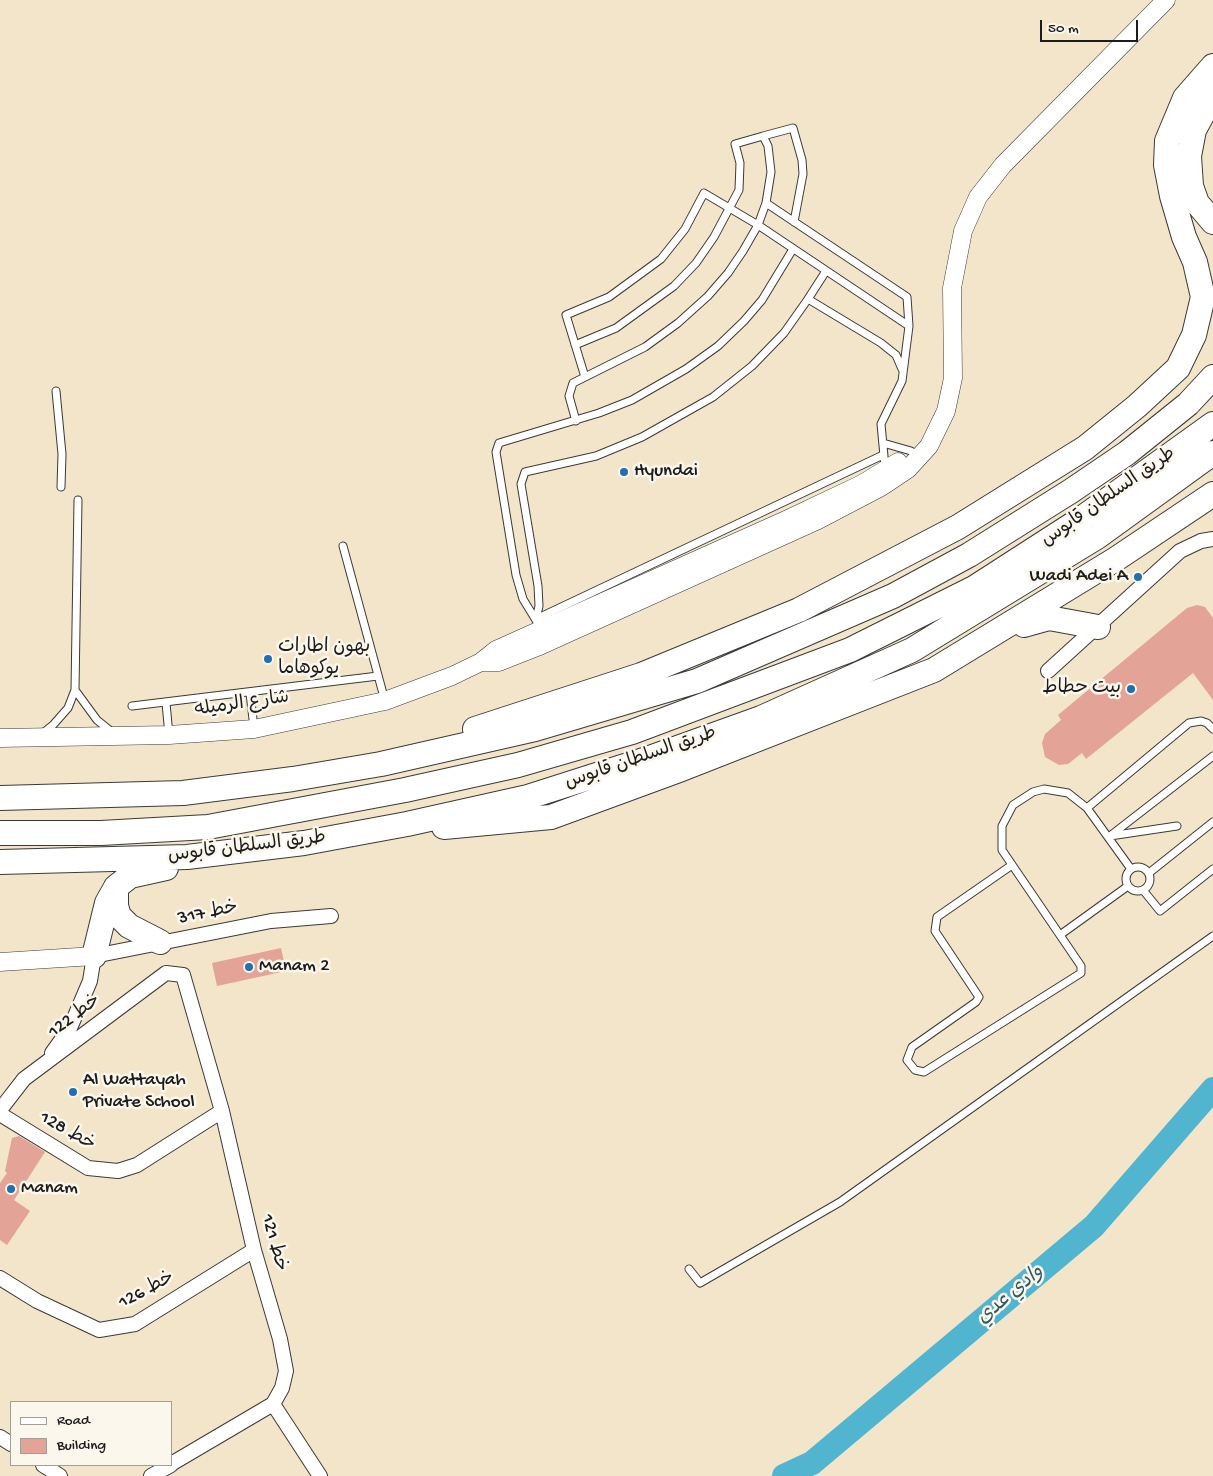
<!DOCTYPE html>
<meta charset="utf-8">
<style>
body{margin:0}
#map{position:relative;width:1213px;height:1476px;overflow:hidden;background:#f3e5ca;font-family:"Gochi Hand",sans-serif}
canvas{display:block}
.legend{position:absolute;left:10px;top:1401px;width:162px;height:65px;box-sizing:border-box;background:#fbf7ec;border:1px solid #a29f99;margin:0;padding:6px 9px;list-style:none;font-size:15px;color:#1c1c1c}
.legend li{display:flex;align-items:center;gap:10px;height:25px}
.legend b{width:25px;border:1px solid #a29f99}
.scale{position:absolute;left:1040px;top:20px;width:98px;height:22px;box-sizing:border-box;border:2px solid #1c1c1c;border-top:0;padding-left:6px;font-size:15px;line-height:18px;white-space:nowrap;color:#1c1c1c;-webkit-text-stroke:4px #fbf7ec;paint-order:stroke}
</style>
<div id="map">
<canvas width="1213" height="1476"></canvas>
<ul class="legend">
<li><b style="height:6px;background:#fff"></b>Road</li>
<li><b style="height:14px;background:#e3a397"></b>Building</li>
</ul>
<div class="scale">50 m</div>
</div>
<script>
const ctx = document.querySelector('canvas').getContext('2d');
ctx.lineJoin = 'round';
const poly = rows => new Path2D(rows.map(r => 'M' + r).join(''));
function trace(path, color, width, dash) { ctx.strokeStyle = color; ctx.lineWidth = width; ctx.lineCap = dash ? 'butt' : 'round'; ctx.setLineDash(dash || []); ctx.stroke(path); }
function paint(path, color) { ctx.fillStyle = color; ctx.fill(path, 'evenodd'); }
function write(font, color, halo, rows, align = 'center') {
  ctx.font = font + ' "Gochi Hand","Playpen Sans Arabic",sans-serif'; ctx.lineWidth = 5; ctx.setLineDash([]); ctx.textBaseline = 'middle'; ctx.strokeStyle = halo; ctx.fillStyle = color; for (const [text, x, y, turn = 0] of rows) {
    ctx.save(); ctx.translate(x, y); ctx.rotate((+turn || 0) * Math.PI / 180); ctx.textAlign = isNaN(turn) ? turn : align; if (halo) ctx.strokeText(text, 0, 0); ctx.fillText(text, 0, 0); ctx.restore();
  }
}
trace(poly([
 [784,1476,812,1463,1094,1226,1213,1089]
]), '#51b5cf', 24);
paint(poly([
 [1197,605,1205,607,1213,618,1213,700,1193,673,1086,759,1082,753,1068,764,1059,765,1045,757,1042,743,1045,734,1061,720,1058,715,1187,608],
 [281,948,286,971,217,986,212,963],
 [19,1136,45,1152,14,1200,30,1211,7,1245,0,1240,0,1183,7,1173,5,1171,12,1138]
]), '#e3a397');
const service = poly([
 [763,136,793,128,802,160,803,174,794,222],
 [808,299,826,271],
 [575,345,616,328,674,286,696,263,714,237,739,190,740,163,735,144,763,136,768,146,771,172,766,203],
 [585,377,566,315,609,297,661,259,685,229,704,193,758,225,909,326,902,381,881,424,885,467],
 [56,391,62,454,61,487],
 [576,421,569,396,573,383,645,347,678,323,708,296,728,273,743,251,758,225,766,203,907,297,909,326],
 [883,443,911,451],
 [343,546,385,701],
 [536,619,539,606,538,586,521,484,525,472,596,456,642,437,713,397,752,366,784,333,808,299,881,343,896,355,902,369],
 [536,619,883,455],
 [537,622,523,599,516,575,496,452,499,443,599,413,632,400,686,369,718,346,744,321,762,300,793,249],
 [75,690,97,720,113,733],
 [250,693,254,728],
 [166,703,169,735],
 [132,706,378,676],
 [43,733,53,725,68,708,75,690,78,500],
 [1087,808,1189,723,1201,721,1207,723,1213,729],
 [1110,836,1213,756],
 [1110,836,1177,826],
 [1012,865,937,917,935,931,979,997,976,1002,912,1047,907,1060,915,1070,924,1072,1081,973,1081,966,1002,850,1002,826,1013,805,1033,792,1044,789,1068,793,1087,808,1131,869],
 '1126 879a12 12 0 1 1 24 0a12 12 0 1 1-24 0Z',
 [1149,873,1213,822],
 [1143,890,1160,911,1213,869],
 [1060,935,1128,886],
 [689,1269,700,1283,840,1202,1213,936]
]);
const minor = poly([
 [1048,671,1180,551,1201,541,1213,539],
 [52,1053,70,1028,90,981,94,956,271,921,331,916],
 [0,1110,24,1079,166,973,183,975,222,1111,254,1250,280,1339,286,1371,282,1388,273,1404,171,1464],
 [0,1114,88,1168,118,1171,137,1165,222,1111],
 [0,1278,37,1301,99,1330,135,1324,254,1250],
 [273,1404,320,1476],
 [0,1437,11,1444],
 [43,1465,60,1476],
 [151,1476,171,1465]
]);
const tertiary = poly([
 [481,662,499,662,537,647,818,520,881,487,908,469,929,446,946,411,953,378,952,288,963,231,978,197,1003,165,1166,0],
 [0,738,169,735,254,729,385,701,452,676,481,662,496,650,786,520,862,484,898,462],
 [0,962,94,956]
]);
const trunk = poly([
 [1213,95,1194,130,1189,156,1191,186,1197,203,1213,222],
 [1024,625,1049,618,1098,627],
 [475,729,641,675,799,610,958,527,1085,448,1137,406,1178,368,1194,335,1203,297,1195,262,1184,237,1172,196,1166,165,1167,141,1185,98,1213,66],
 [0,798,183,793,293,779,381,764,535,729,697,681,893,596,969,555,1071,491,1127,453,1188,404,1213,377],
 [444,827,551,817,679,770,934,670,1116,559,1213,494],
 [0,833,101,833,208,827,405,790,518,765,632,732,850,650,974,588,1078,521,1213,424],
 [0,862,187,857,304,843,407,824,528,797,644,760,761,718,912,650,1097,537,1213,453],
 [116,887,116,906,119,916,129,926,160,942],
 [94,956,107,903,116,887,130,876,166,868]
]);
trace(service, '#3c3a36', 9);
trace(minor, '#3c3a36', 16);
trace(tertiary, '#3c3a36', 19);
trace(trunk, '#3c3a36', 26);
trace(service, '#fff', 7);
trace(minor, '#fff', 14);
trace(tertiary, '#fff', 18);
trace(trunk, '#fff', 24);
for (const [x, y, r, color] of [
 [624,472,5,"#1f6fb2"],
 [1138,577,5,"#1f6fb2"],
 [268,659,5,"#1f6fb2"],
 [1131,689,5,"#1f6fb2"],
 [249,967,5,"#1f6fb2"],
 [73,1092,5,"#1f6fb2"],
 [11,1189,5,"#1f6fb2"]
]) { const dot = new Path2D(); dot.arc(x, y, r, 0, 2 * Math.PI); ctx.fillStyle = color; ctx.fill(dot); trace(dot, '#fbf7ec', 2); }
write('19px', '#1c1c1c', '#fbf7ec', [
 ["Hyundai",634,472],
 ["Wadi Adei A",1128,577,"right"],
 ["بهون اطارات",278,648],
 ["يوكوهاما",278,670],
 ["بيت حطاط",1121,689,"right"],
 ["Manam 2",259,967],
 ["Al Wattayah",83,1081],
 ["Private School",83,1103],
 ["Manam",21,1189]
], 'left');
write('19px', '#1c1c1c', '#fbf7ec', [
 ["طريق السلطان قابوس",1109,498,-35],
 ["شارع الرميله",242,705,-8],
 ["طريق السلطان قابوس",641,759,-19],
 ["طريق السلطان قابوس",247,848,-7],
 ["خط 317",208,914,-11],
 ["خط 122",75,1017,-37],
 ["خط 128",67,1132,30],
 ["خط 121",273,1243,75],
 ["خط 126",147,1291,-28]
]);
write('italic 20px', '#315964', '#fbf7ec', [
 ["وادي عدي",1011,1296,-40]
]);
</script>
